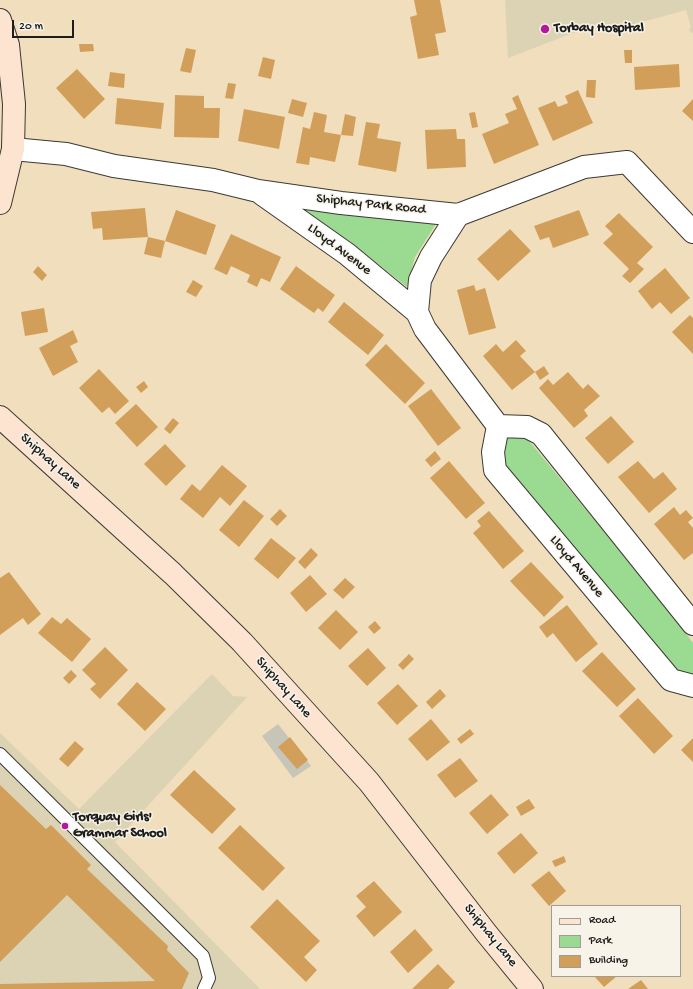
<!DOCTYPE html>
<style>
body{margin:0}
#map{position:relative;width:693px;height:989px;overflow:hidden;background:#f0debc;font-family:"Gochi Hand",sans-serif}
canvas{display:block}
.legend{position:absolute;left:551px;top:905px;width:130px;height:72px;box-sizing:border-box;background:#f7f3e8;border:1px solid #9f9d96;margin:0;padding:5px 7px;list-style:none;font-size:12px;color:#1c1c1c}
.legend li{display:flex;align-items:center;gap:8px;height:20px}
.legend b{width:20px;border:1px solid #9f9d96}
.scale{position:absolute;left:12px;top:20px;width:62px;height:18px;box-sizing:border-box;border:2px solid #1c1c1c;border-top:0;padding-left:5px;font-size:12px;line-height:14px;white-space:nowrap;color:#1c1c1c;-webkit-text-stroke:3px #f7f3e8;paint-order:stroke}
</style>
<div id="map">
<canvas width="693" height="989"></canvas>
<ul class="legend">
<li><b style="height:5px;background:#fde4d1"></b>Road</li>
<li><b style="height:11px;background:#9bdb91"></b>Park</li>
<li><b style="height:11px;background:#d29f5a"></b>Building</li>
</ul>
<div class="scale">20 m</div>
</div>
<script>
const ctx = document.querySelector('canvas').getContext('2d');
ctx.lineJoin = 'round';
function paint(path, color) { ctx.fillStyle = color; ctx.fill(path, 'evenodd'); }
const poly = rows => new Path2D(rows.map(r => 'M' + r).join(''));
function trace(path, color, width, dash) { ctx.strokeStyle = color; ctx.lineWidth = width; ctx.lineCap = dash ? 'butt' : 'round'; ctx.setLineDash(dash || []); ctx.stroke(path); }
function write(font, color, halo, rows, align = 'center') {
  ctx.font = font + ' "Gochi Hand",sans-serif'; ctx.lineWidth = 3; ctx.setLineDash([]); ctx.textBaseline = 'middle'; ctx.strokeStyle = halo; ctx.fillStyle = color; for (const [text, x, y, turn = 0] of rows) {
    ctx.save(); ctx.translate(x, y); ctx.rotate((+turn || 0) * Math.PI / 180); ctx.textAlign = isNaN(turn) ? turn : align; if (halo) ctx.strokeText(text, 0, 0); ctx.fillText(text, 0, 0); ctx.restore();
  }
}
paint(poly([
 [505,0,693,0,693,34,689,30,691,27,686,10,617,29,599,23,508,58],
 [212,674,233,696,247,697,115,842,260,989,0,989,0,733,79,809]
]), '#dcd3b4');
paint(poly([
 [278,724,311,766,293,778,262,736]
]), '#c6c5b8');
paint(poly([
 [295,203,394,218,436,224,415,257,407,287,348,240,299,211],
 [503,435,525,436,669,610,693,643,693,679,673,681,502,471]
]), '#9bdb91');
paint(poly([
 [414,0,440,0,446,32,435,34,439,55,418,59,410,17,417,15],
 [79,44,93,44,94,51,80,52],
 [186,48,196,50,191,73,180,71],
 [624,50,632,50,632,63,625,63],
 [263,57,275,60,271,79,258,76],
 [679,64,680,87,635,90,634,67],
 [77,69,105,99,84,119,56,88],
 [110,72,125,74,124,88,108,86],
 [587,80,596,80,595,98,586,97],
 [228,83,236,84,233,99,225,98],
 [578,90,593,123,553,141,538,108,555,101,558,107,568,103,565,96],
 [175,95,204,96,204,108,220,108,219,138,174,137],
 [518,95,539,145,494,164,482,134,509,123,505,114,517,109,512,98],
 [117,98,164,103,161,129,115,124],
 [292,99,307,103,303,117,288,113],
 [693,99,693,121,682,111],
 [244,109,285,117,279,149,238,141],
 [314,112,327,115,324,132,341,135,335,162,310,157,309,165,296,163,303,127,310,129],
 [475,112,478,127,472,128,469,113],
 [345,114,356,117,353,136,341,135],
 [366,122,380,124,377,138,401,142,396,172,358,165],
 [456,129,457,139,465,139,466,167,427,169,425,130],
 [145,208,148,237,165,241,161,258,144,254,148,237,103,240,102,228,93,229,91,212],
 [176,210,216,225,206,255,165,241],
 [579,210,589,235,553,248,549,237,540,240,534,226],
 [619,213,653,247,637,263,644,269,630,283,622,276,629,269,603,243,613,234,605,226],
 [510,229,531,251,498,281,477,259],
 [231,234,281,257,270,282,261,278,257,287,247,282,250,275,231,266,227,275,214,269],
 [38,266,47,275,42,281,33,272],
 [296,266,335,295,323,312,318,308,314,313,280,289],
 [665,268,690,298,671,314,660,302,652,309,638,291],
 [193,280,203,286,196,297,186,292],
 [474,285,476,291,485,288,496,328,469,335,457,290],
 [344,302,384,335,368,355,328,322],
 [44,308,48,332,25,336,21,312],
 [690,315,693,318,693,354,672,332],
 [73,330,78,342,70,346,78,362,53,376,39,348],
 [516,340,526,351,520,356,535,372,544,366,549,374,540,380,535,372,512,390,483,356,496,344,503,352],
 [386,344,425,383,405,404,365,365],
 [99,369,129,401,115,414,109,407,102,413,79,388],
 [568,372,583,389,588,384,600,396,584,410,588,416,574,428,539,388,548,379,553,385],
 [144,381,148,387,141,393,136,387],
 [431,389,461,428,438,446,408,406],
 [136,404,158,427,137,447,115,423],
 [611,416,634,442,608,464,585,438],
 [173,418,179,423,170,434,164,429],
 [165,444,186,466,166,486,144,464],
 [435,451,441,459,431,467,425,460],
 [449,461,485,503,466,519,430,478],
 [638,461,654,479,663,472,677,489,649,513,618,477],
 [222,465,247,486,230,506,220,497,203,518,180,499,192,484,200,491],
 [244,500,264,516,239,547,219,530],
 [674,507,680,515,686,510,693,518,688,522,693,528,693,553,684,560,654,524],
 [280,509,287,516,277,526,270,519],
 [489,511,524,551,503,569,473,533,481,526,477,521],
 [271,538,296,558,278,579,254,559],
 [311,548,318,555,305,569,298,562],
 [531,562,564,597,544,617,510,581],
 [9,572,41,614,28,625,23,618,0,635,0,578],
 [310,575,327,594,306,612,290,593],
 [345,578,355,587,343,599,333,590],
 [567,605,598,644,576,662,553,633,547,638,539,627],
 [336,610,358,632,340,650,318,628],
 [52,617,61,624,67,618,91,639,72,662,38,633],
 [375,621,381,628,374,634,368,627],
 [105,647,128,670,100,699,90,689,96,684,82,670],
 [368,648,386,668,367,686,348,666],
 [602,652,636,689,617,707,582,671],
 [409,654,414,659,403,670,398,665],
 [71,670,77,676,69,684,63,678],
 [137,682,166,709,145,731,117,704],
 [398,684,418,706,397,725,377,703],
 [440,689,446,696,432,709,426,702],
 [638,698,673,736,654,754,619,716],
 [431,719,450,742,427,761,408,739],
 [470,729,474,734,461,744,457,739],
 [290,737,308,760,297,769,278,747],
 [693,738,693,762,681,750],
 [75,741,84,749,68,767,59,759],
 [460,758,478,781,455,798,437,775],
 [194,770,236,809,212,834,170,795],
 [0,785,46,829,51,825,91,865,87,869,168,946,167,950,189,973,182,989,0,989,0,984,155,981,67,895,0,962],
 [491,794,509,815,487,834,469,813],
 [529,799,535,808,521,816,516,807],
 [240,825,285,868,263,891,218,848],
 [521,833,538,853,514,874,497,853],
 [564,856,566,862,555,867,552,861],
 [549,871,566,891,549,906,531,885],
 [374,881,402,912,374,937,356,916,366,907,356,896],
 [277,899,320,941,304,957,317,970,306,982,250,927],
 [415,929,433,950,408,973,390,952],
 [438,964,455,982,448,989,412,989],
 [594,976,617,976,604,987],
 [641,980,648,989,628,989]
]), '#d29f5a');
const lane = poly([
 [0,754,203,956,209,978,204,989]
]);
const street = poly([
 [13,149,66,154,114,166,213,180,258,191,341,203,458,215,584,167,627,162,693,232],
 [262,194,347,254,417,312],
 [458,215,431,257,420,280,417,312,425,329,498,426,527,427,541,434,693,624],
 [498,426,493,452,495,470,671,680,693,686]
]);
const secondary = poly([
 [0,20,8,45,14,104,13,149,0,203],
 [0,417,173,574,242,642,369,782,487,934,532,989]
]);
trace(lane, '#3c3934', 14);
trace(street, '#3c3934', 24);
trace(secondary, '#3c3934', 24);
trace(lane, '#fff', 12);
trace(street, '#fff', 22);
trace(secondary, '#fde4d1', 22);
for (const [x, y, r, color] of [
 [545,29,5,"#b5179e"],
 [65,826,4,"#b5179e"]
]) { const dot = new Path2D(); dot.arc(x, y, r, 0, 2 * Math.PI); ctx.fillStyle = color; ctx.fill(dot); trace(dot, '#f7f3e8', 1.5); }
write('bold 14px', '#1c1c1c', '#f7f3e8', [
 ["Torbay Hospital",554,29],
 ["Torquay Girls'",73,818],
 ["Grammar School",73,834]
], 'left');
write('14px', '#1c1c1c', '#f7f3e8', [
 ["Shiphay Park Road",371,205,6],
 ["Lloyd Avenue",339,250,37],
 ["Shiphay Lane",50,462,42],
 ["Lloyd Avenue",576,567,50],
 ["Shiphay Lane",283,688,48],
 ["Shiphay Lane",490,936,51]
]);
</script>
